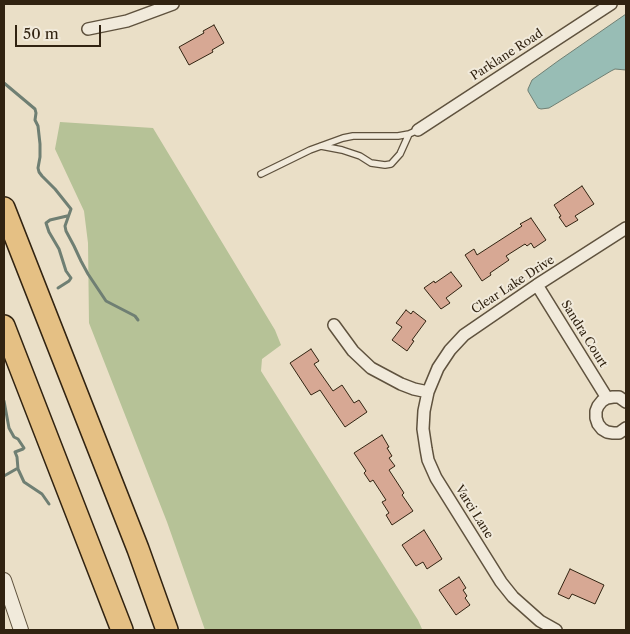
<!DOCTYPE html>
<style>
body{margin:0}
#map{position:relative;width:630px;height:634px;overflow:hidden;background:#eadfc7;font-family:"Libre Caslon Text",serif}
canvas{display:block}
.frame{position:absolute;inset:0;border:5px solid #312311;pointer-events:none}
.scale{position:absolute;left:15px;top:25px;width:86px;height:22px;box-sizing:border-box;border:2px solid #312311;border-top:0;padding-left:6px;font-size:15px;line-height:18px;white-space:nowrap;color:#312311;-webkit-text-stroke:4px #f1eadb;paint-order:stroke}
</style>
<div id="map">
<canvas width="630" height="634"></canvas>
<div class="frame"></div>
<div class="scale">50 m</div>
</div>
<script>
const ctx = document.querySelector('canvas').getContext('2d');
ctx.lineJoin = 'round';
function paint(path, color) { ctx.fillStyle = color; ctx.fill(path, 'evenodd'); }
const poly = rows => new Path2D(rows.map(r => 'M' + r).join(''));
function trace(path, color, width, dash) { ctx.strokeStyle = color; ctx.lineWidth = width; ctx.lineCap = dash ? 'butt' : 'round'; ctx.setLineDash(dash || []); ctx.stroke(path); }
function write(font, color, halo, rows, align = 'center') {
  ctx.font = font + ' "Libre Caslon Text",serif'; ctx.lineWidth = 4; ctx.setLineDash([]); ctx.textBaseline = 'middle'; ctx.strokeStyle = halo; ctx.fillStyle = color; for (const [text, x, y, turn = 0] of rows) {
    ctx.save(); ctx.translate(x, y); ctx.rotate((+turn || 0) * Math.PI / 180); ctx.textAlign = isNaN(turn) ? turn : align; if (halo) ctx.strokeText(text, 0, 0); ctx.fillText(text, 0, 0); ctx.restore();
  }
}
paint(poly([
 [60,122,153,128,275,330,281,345,262,359,261,371,418,620,422,629,420,630,205,630,167,522,89,323,88,243,84,211,55,149]
]), '#b6c297');
const water = poly([
 [626,14,626,70,615,69,611,71,549,108,541,109,538,108,528,91,528,89,532,80,558,61,626,14]
]);
paint(water, '#98bdb5');
trace(water, '#6f7f73', 1);
trace(poly([
 [4,83,35,109,36,113,35,120,38,126,40,144,40,157,38,168,39,172,42,176,55,189,71,209,65,226,66,231,74,246,81,261,88,274,106,301,135,316,138,320],
 [58,288,69,281,71,278,66,271,59,249,49,232,46,223,50,220,67,216],
 [4,401,9,428,14,437,18,439,24,448,23,449,15,452,17,457,18,469,24,482,42,494,49,504],
 [4,476,18,468]
]), '#6f7f73', 3);
const building = poly([
 [214,25,224,43,212,50,213,52,189,65,179,47,204,33,203,31,214,25],
 [582,186,594,204,575,216,578,220,566,227,559,217,561,216,554,205,582,186],
 [531,218,546,240,534,248,531,243,527,246,525,244,506,256,509,260,490,273,491,275,482,281,465,255,474,249,477,255,522,226,520,224,531,218],
 [451,272,462,286,446,298,450,303,441,309,424,288,434,281,435,283,451,272],
 [406,310,411,314,413,311,426,321,412,340,414,341,407,351,392,340,402,327,396,323,406,310],
 [311,349,319,361,314,364,333,391,342,385,354,403,359,400,367,412,345,427,320,390,311,395,290,363,311,349],
 [382,435,389,447,387,448,392,456,389,458,395,466,389,470,404,493,402,495,413,511,392,525,386,515,389,513,382,502,386,500,373,480,370,482,364,473,366,471,354,453,382,435],
 [424,530,442,559,427,569,423,562,416,566,402,545,424,530],
 [570,569,604,585,595,604,572,594,569,599,558,594,570,569],
 [459,577,466,588,463,590,467,596,465,598,470,605,456,615,439,590,459,577]
]);
paint(building, '#d7a894');
trace(building, '#312311', 1);
const service = poly([
 [321,146,342,150,360,156,371,163,385,165,391,164,400,154,409,134],
 [261,174,310,150,343,138,353,136,398,136,409,134,418,130]
]);
const minor = poly([
 [88,29,127,21,173,4],
 [418,130,611,4],
 [537,285,607,398],
 [334,325,353,351,371,368,401,384,414,389,428,392],
 [626,402,619,397,613,397,607,398,602,401,598,406,596,411,596,418,598,424,602,429,607,432,613,433,619,433,626,428],
 [556,630,540,621,513,597,501,582,436,478,428,460,426,449,423,429,424,411,428,392,438,368,450,350,464,335,537,285,626,228]
]);
const tertiary = poly([
 [4,580,21,630]
]);
const motorway = poly([
 [4,208,138,549,167,630],
 [4,326,122,630]
]);
trace(service, '#5f523e', 8);
trace(minor, '#5f523e', 14);
trace(tertiary, '#5f523e', 16);
trace(motorway, '#312311', 24);
trace(service, '#f1eadb', 5.5);
trace(minor, '#f1eadb', 11);
trace(tertiary, '#f1eadb', 14);
trace(motorway, '#e5c084', 21);
write('12px', '#312311', '#f1eadb', [
 ["Parklane Road",507,55,-33],
 ["Clear Lake Drive",513,285,-33],
 ["Sandra Court",584,334,58],
 ["Varci Lane",474,512,58]
]);
</script>
